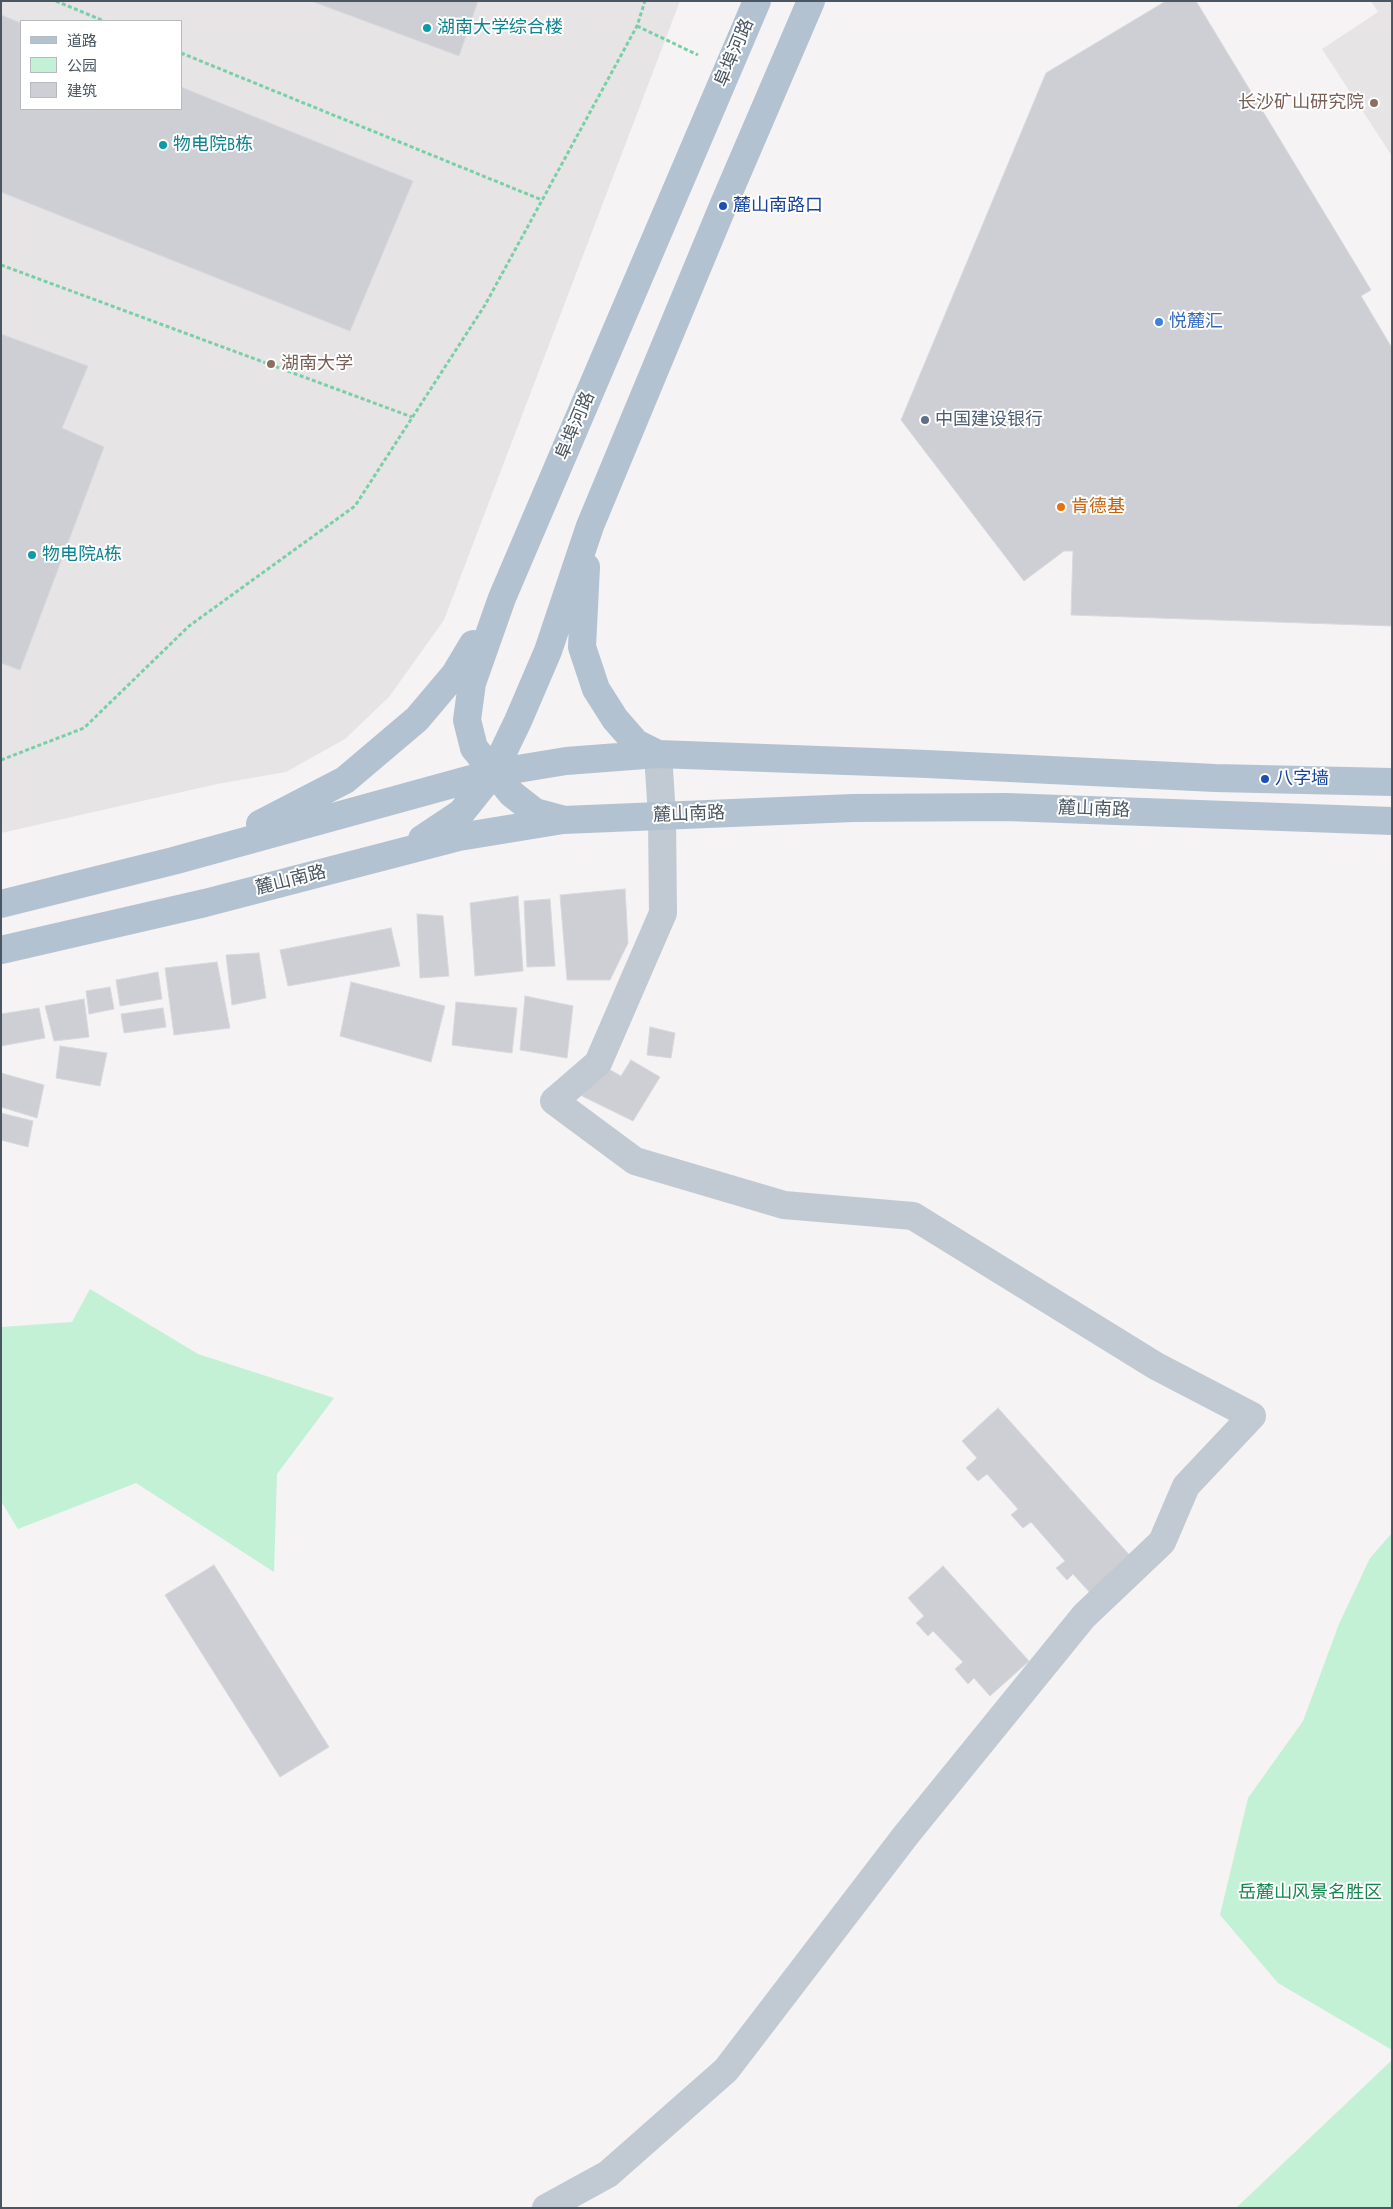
<!DOCTYPE html>
<meta charset="utf-8">
<style>
body{margin:0}
#map{position:relative;width:1393px;height:2209px;overflow:hidden;background:#f5f3f3;font-family:"Sofia Sans Condensed","Noto Sans SC",sans-serif}
canvas{display:block}
.frame{position:absolute;inset:0;border:2px solid #4a5661;pointer-events:none}
.legend{position:absolute;left:20px;top:20px;width:162px;height:90px;box-sizing:border-box;background:#fff;border:1px solid #b7bbc0;margin:0;padding:6px 9px;list-style:none;font-size:15px;color:#4a5661}
.legend li{display:flex;align-items:center;gap:10px;height:25px}
.legend b{width:25px;border:1px solid #b7bbc0}
</style>
<div id="map">
<canvas width="1393" height="2209"></canvas>
<div class="frame"></div>
<ul class="legend">
<li><b style="height:6px;background:#b3c2d1"></b>道路</li>
<li><b style="height:14px;background:#c3f1d5"></b>公园</li>
<li><b style="height:14px;background:#cdcfd5"></b>建筑</li>
</ul>
</div>
<script>
const ctx = document.querySelector('canvas').getContext('2d');
ctx.lineJoin = 'round';
function paint(path, color) { ctx.fillStyle = color; ctx.fill(path, 'evenodd'); }
const poly = rows => new Path2D(rows.map(r => 'M' + r).join(''));
function trace(path, color, width, dash) { ctx.strokeStyle = color; ctx.lineWidth = width; ctx.lineCap = dash ? 'butt' : 'round'; ctx.setLineDash(dash || []); ctx.stroke(path); }
function write(font, color, halo, rows, align = 'center') {
  ctx.font = font + ' "Sofia Sans Condensed","Noto Sans SC",sans-serif'; ctx.lineWidth = 4; ctx.setLineDash([]); ctx.textBaseline = 'middle'; ctx.strokeStyle = halo; ctx.fillStyle = color; for (const [text, x, y, turn = 0] of rows) {
    ctx.save(); ctx.translate(x, y); ctx.rotate((+turn || 0) * Math.PI / 180); ctx.textAlign = isNaN(turn) ? turn : align; if (halo) ctx.strokeText(text, 0, 0); ctx.fillText(text, 0, 0); ctx.restore();
  }
}
paint(poly([
 [1,1,680,1,444,620,389,697,345,739,286,772,217,784,1,833],
 [21,21,181,21,181,109,21,109],
 [1371,1,1392,1,1392,156,1322,49,1378,12]
]), '#e6e4e5');
paint(poly([
 [90,1289,198,1354,334,1398,277,1474,274,1572,136,1483,18,1529,1,1501,1,1327,72,1322],
 [1392,1533,1392,2050,1278,1983,1220,1915,1248,1798,1303,1721,1339,1624,1370,1558],
 [1392,2060,1392,2208,1236,2208]
]), '#c3f1d5');
const building = poly([
 [311,1,478,1,459,56,311,1],
 [1166,1,1196,1,1371,290,1361,296,1392,348,1392,626,1071,615,1073,551,1064,551,1024,581,901,420,1046,73,1166,1],
 [1,15,21,23,21,109,181,109,181,87,413,181,350,331,1,192,1,15],
 [1,334,88,366,62,428,104,447,20,670,1,663,1,334],
 [625,889,628,943,610,980,567,980,560,895,625,889],
 [518,896,523,971,475,976,470,903,518,896],
 [550,899,555,966,527,967,524,901,550,899],
 [417,914,443,916,449,976,420,978,417,914],
 [391,928,400,966,288,986,280,950,391,928],
 [259,953,266,998,232,1005,226,955,259,953],
 [217,962,230,1028,174,1035,165,968,217,962],
 [158,972,162,999,120,1006,116,980,158,972],
 [351,982,445,1006,431,1062,340,1036,351,982],
 [110,987,114,1009,89,1014,86,991,110,987],
 [525,996,573,1006,567,1058,520,1050,525,996],
 [84,999,89,1037,54,1041,45,1006,84,999],
 [456,1002,517,1008,512,1053,452,1045,456,1002],
 [39,1008,45,1038,1,1046,1,1014,39,1008],
 [163,1008,166,1027,124,1033,121,1014,163,1008],
 [650,1027,675,1033,671,1058,647,1055,650,1027],
 [60,1046,107,1053,100,1086,56,1078,60,1046],
 [631,1060,660,1077,633,1121,582,1096,598,1063,621,1076,631,1060],
 [1,1073,44,1085,37,1118,1,1107,1,1073],
 [1,1113,33,1121,28,1147,1,1140,1,1113],
 [998,1408,1133,1559,1092,1595,1073,1574,1067,1580,1056,1568,1065,1561,1031,1522,1023,1528,1011,1515,1018,1509,987,1474,978,1481,966,1468,977,1458,962,1441,998,1408],
 [214,1565,329,1747,280,1777,165,1595,214,1565],
 [943,1566,1029,1661,990,1696,974,1678,968,1684,955,1669,963,1662,933,1631,928,1636,916,1623,924,1616,908,1598,943,1566]
]);
paint(building, '#cdcfd5');
trace(building, '#d7d9de', 1);
trace(poly([
 [56,1,104,21],
 [637,26,698,55],
 [181,53,542,200],
 [1,265,412,417],
 [1,760,84,728,189,626,355,506,485,305,637,26,645,1]
]), '#7ad0a6', 3, [4, 2.5]);
trace(poly([
 [546,2208,608,2174,726,2070,906,1835,1084,1616,1162,1542,1186,1486,1252,1416,1156,1366,913,1216,784,1205,635,1161,554,1101,598,1063,663,913,662,816,658,754]
]), '#c1cad2', 28);
trace(poly([
 [586,567,582,647,596,689,615,719,636,743,658,754],
 [561,819,535,812,512,794,474,748,467,720,472,683,502,598,757,1],
 [260,824,345,780,417,719,455,674,473,644],
 [422,839,461,813,493,773,518,721,548,651,590,526,723,206,811,1],
 [1,904,173,861,493,773,566,761,658,754,927,764,1215,778,1392,782],
 [1,950,205,903,459,837,563,820,853,808,1006,807,1392,821]
]), '#b3c2d1', 28);
for (const [x, y, r, color] of [
 [427,28,5,"#0f9aa8"],
 [1374,103,5,"#8d6e63"],
 [163,145,5,"#0f9aa8"],
 [723,206,5,"#1a4fb4"],
 [1159,322,5,"#3f7fe0"],
 [271,364,5,"#8d6e63"],
 [925,420,5,"#5c6f8a"],
 [1061,507,5,"#e8710a"],
 [32,555,5,"#0f9aa8"],
 [1265,779,5,"#1a4fb4"]
]) { const dot = new Path2D(); dot.arc(x, y, r, 0, 2 * Math.PI); ctx.fillStyle = color; ctx.fill(dot); trace(dot, '#fff', 2); }
write('18px', '#0d838f', '#fff', [
 ["湖南大学综合楼",437,28],
 ["物电院B栋",173,145],
 ["物电院A栋",42,555]
], 'left');
write('18px', '#4a5661', '#fff', [
 ["阜埠河路",735,53,-67],
 ["阜埠河路",576,426,-67],
 ["麓山南路",1094,810,2],
 ["麓山南路",689,815,-2],
 ["麓山南路",291,881,-14]
]);
write('18px', '#785e54', '#fff', [
 ["长沙矿山研究院",1364,103],
 ["湖南大学",281,364,"left"]
], 'right');
write('18px', '#164399', '#fff', [
 ["麓山南路口",733,206],
 ["八字墙",1275,779]
], 'left');
write('18px', '#366cbe', '#fff', [
 ["悦麓汇",1169,322]
], 'left');
write('18px', '#4e5e75', '#fff', [
 ["中国建设银行",935,420]
], 'left');
write('18px', '#c56008', '#fff', [
 ["肯德基",1071,507]
], 'left');
write('18px', '#17864f', '#fff', [
 ["岳麓山风景名胜区",1310,1893]
]);
</script>
